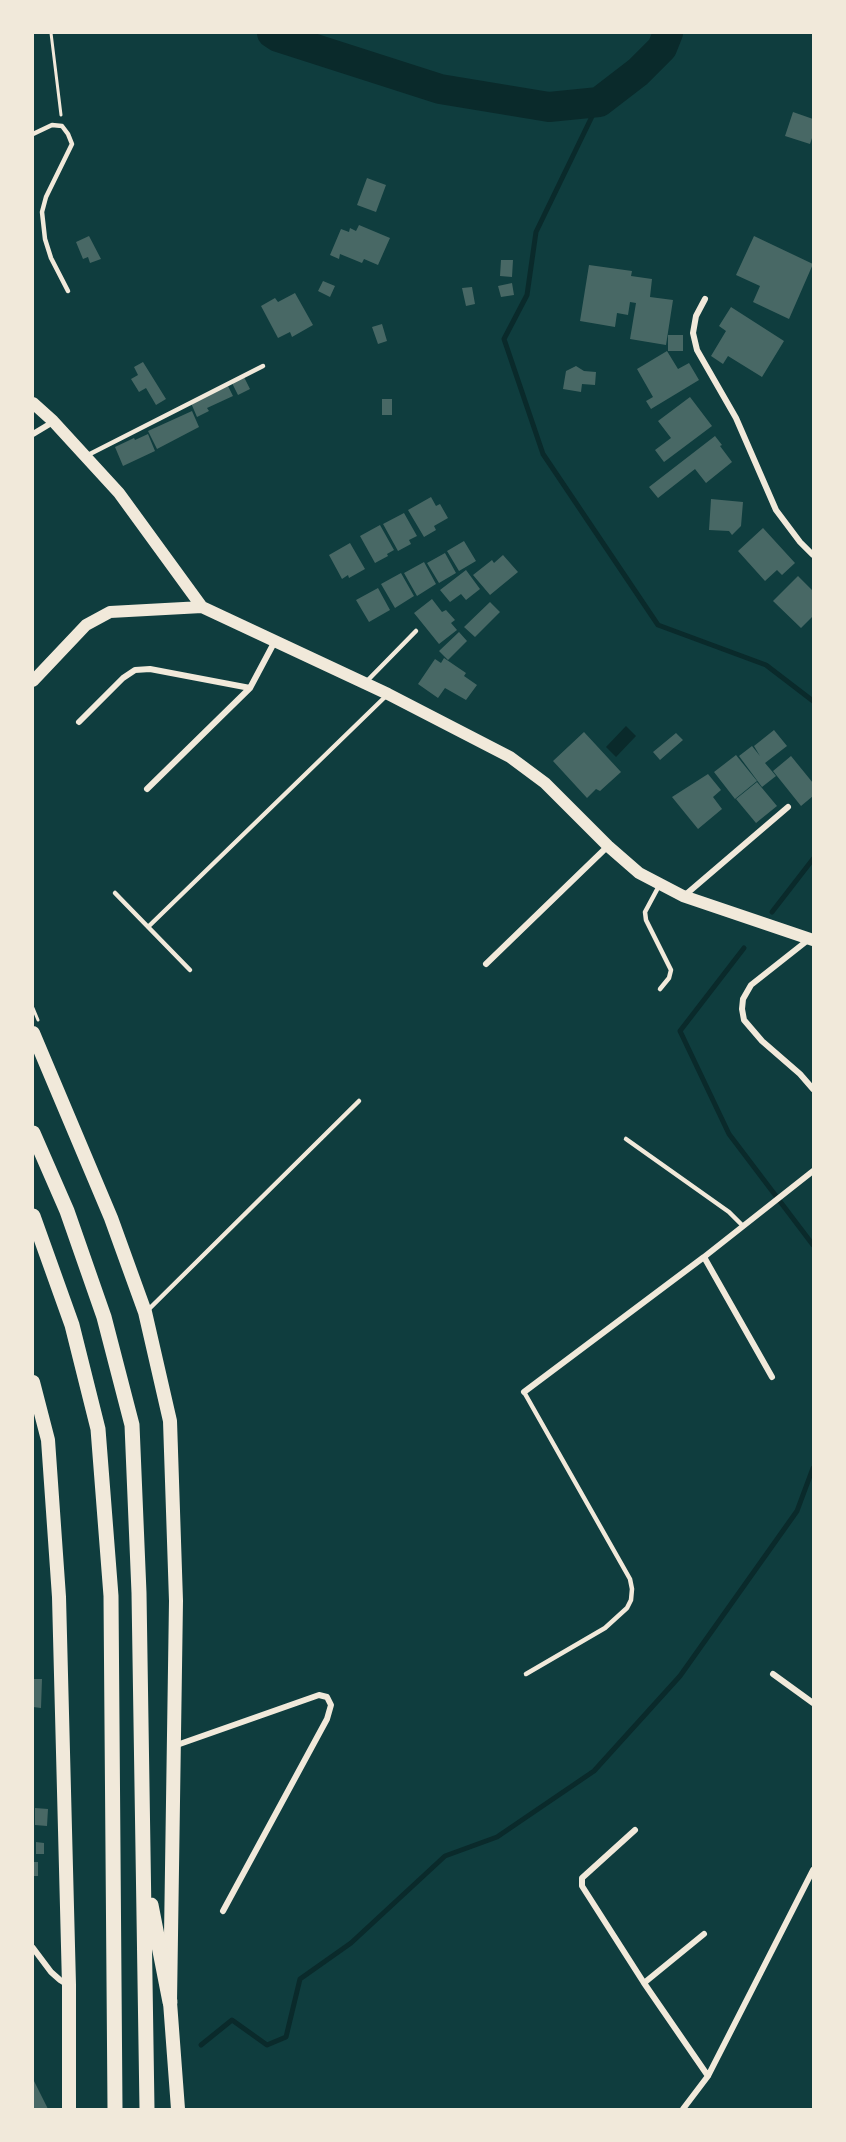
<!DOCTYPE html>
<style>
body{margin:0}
#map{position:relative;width:846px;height:2142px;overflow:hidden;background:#0f3d3e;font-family:Poppins,sans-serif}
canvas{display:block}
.frame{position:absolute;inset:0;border:34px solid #f1e9da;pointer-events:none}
</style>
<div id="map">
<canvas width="846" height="2142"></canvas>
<div class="frame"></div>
</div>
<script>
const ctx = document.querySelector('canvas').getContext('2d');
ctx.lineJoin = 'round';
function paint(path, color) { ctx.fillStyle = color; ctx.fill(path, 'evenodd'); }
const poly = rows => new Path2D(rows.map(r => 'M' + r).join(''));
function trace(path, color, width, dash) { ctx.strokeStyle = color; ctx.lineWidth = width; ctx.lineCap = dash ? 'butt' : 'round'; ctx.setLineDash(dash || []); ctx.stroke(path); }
paint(poly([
 [626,726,636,736,616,757,606,747]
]), '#0a2a2b');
trace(poly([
 [599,102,536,232,527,295,504,339,543,454,658,625,766,665,813,701],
 [772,912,813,859],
 [744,948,680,1031,729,1134,813,1245],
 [201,2045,232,2020,267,2045,286,2037,300,1979,351,1943,445,1856,497,1837,594,1771,680,1676,797,1511,813,1468]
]), '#0a2a2b', 5);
trace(poly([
 [272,33,278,37,440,89,549,107,599,102,638,72,662,48,668,33]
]), '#0a2a2b', 30);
paint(poly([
 [793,112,813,119,813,135,810,144,785,136],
 [367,178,386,185,376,212,357,205],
 [359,225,390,238,378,265,364,259,362,263,340,254,339,259,330,255,341,229,349,232,350,228,356,231],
 [89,236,101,259,90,263,88,257,83,259,76,242],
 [754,236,813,264,789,319,753,302,760,286,736,275],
 [501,260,513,260,512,277,500,276],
 [589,265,632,271,631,276,652,279,650,297,673,300,666,345,630,339,636,303,630,302,628,315,617,313,615,327,580,321],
 [323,281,335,286,330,297,318,291],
 [512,283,514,295,501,297,498,286],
 [472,287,475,304,466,306,462,288],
 [295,293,313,325,292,337,290,332,278,338,261,306,275,298,278,302],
 [731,307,784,341,762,377,728,356,723,364,711,356,726,331,719,326],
 [382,324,387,341,378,344,372,327],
 [668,335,683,335,683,351,668,351],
 [667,351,678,369,689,363,699,380,651,409,646,401,653,397,637,369],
 [143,362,166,399,156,405,146,388,139,392,131,379,138,375,134,367],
 [576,366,584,371,596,372,595,385,582,384,581,392,563,389,566,371],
 [244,377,250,389,238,395,232,383],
 [228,386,233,396,207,408,209,411,197,417,191,403],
 [690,397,712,426,664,462,655,450,671,438,658,421],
 [382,399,392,399,392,415,382,415],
 [192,411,199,427,157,449,148,431],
 [148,434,155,451,123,466,115,447,134,438,135,440],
 [715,436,722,445,720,446,732,462,706,483,695,469,658,498,649,487],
 [431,497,436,506,440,504,448,518,434,526,436,530,424,537,408,510],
 [711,499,743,502,741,526,732,535,729,531,709,530],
 [404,513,417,536,409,540,411,544,398,551,383,524],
 [380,525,394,550,387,554,388,556,375,563,360,536],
 [763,528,795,563,782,575,777,570,765,581,738,551],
 [464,541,476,561,459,571,447,551],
 [350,543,365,569,349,578,348,575,342,579,329,555],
 [445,553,456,573,439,583,427,563],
 [503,555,518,572,490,595,473,575,492,560,494,563],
 [424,562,436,584,417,596,404,573],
 [466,570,480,589,466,600,461,594,450,602,440,590],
 [401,573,414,596,395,608,381,584],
 [798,576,813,591,813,616,801,628,773,601],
 [378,588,390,610,369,622,356,600],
 [432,599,442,612,446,610,455,620,451,623,457,630,439,644,414,613],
 [490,602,500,612,475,637,464,627],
 [459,632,467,641,448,660,439,651],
 [444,658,466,673,464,676,477,685,466,700,445,688,438,698,418,684,435,659,441,663],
 [774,730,787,746,765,763,776,776,762,787,739,756,752,746,760,756,754,746],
 [584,732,621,772,600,791,596,789,587,798,553,761],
 [676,733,683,740,660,760,653,752],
 [736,755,757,781,735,799,714,772],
 [791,756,813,783,813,796,801,806,773,771],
 [708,774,721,790,713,797,722,809,698,829,672,797],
 [757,782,777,806,756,823,736,799],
 [33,1679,42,1679,41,1708,33,1707],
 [35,1808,48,1809,47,1826,35,1825],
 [36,1842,44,1843,44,1854,36,1854],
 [33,1862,38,1862,38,1876,33,1876],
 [33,2079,48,2109,33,2109]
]), '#486865');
trace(poly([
 [51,33,61,115],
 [33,1008,38,1020]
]), '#f1e9da', 3);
trace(poly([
 [33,134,52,125,62,126,68,134,72,144,46,197,42,212,45,239,51,258,68,291],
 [86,456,263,366],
 [367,681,416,631],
 [660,884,645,912,646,920,671,970,669,978,660,989],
 [115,893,190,970],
 [148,927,386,696],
 [626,1139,729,1212,743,1226],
 [147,1311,359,1101],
 [524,1392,630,1579,632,1589,631,1600,627,1608,605,1628,526,1674]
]), '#f1e9da', 4.5);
trace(poly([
 [705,299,696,316,693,333,697,350,736,418,776,510,800,542,813,555],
 [33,434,53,422],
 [79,722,123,678,135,670,150,669,250,688],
 [147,789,250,688,275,641],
 [684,896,788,807],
 [808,940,751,985,743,999,742,1009,744,1020,762,1041,800,1074,813,1089],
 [486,964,608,846],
 [704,1257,772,1377],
 [524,1392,704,1257,813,1171],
 [773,1674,813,1703],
 [174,1746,319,1695,327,1697,331,1705,327,1719,223,1911],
 [635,1830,582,1878,582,1886,644,1983,708,2076],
 [33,1948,51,1972,60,1980,68,1985],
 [644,1983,704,1934],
 [683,2109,708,2076,813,1870]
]), '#f1e9da', 6);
trace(poly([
 [33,403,53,421,119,493,202,607,388,694,510,757,545,783,608,846,639,873,683,896,813,940],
 [33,681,86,625,110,612,202,607]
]), '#f1e9da', 12);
trace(poly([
 [33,1033,111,1218,145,1312,170,1421,176,1601,170,2002,178,2109],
 [33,1382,48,1440,59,1597,69,1985,69,2109]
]), '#f1e9da', 14);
trace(poly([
 [33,1133,67,1211,104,1317,132,1425,139,1593,147,2109],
 [33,1216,72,1325,98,1429,111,1596,115,2109],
 [151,1905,170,2002]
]), '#f1e9da', 15);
</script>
